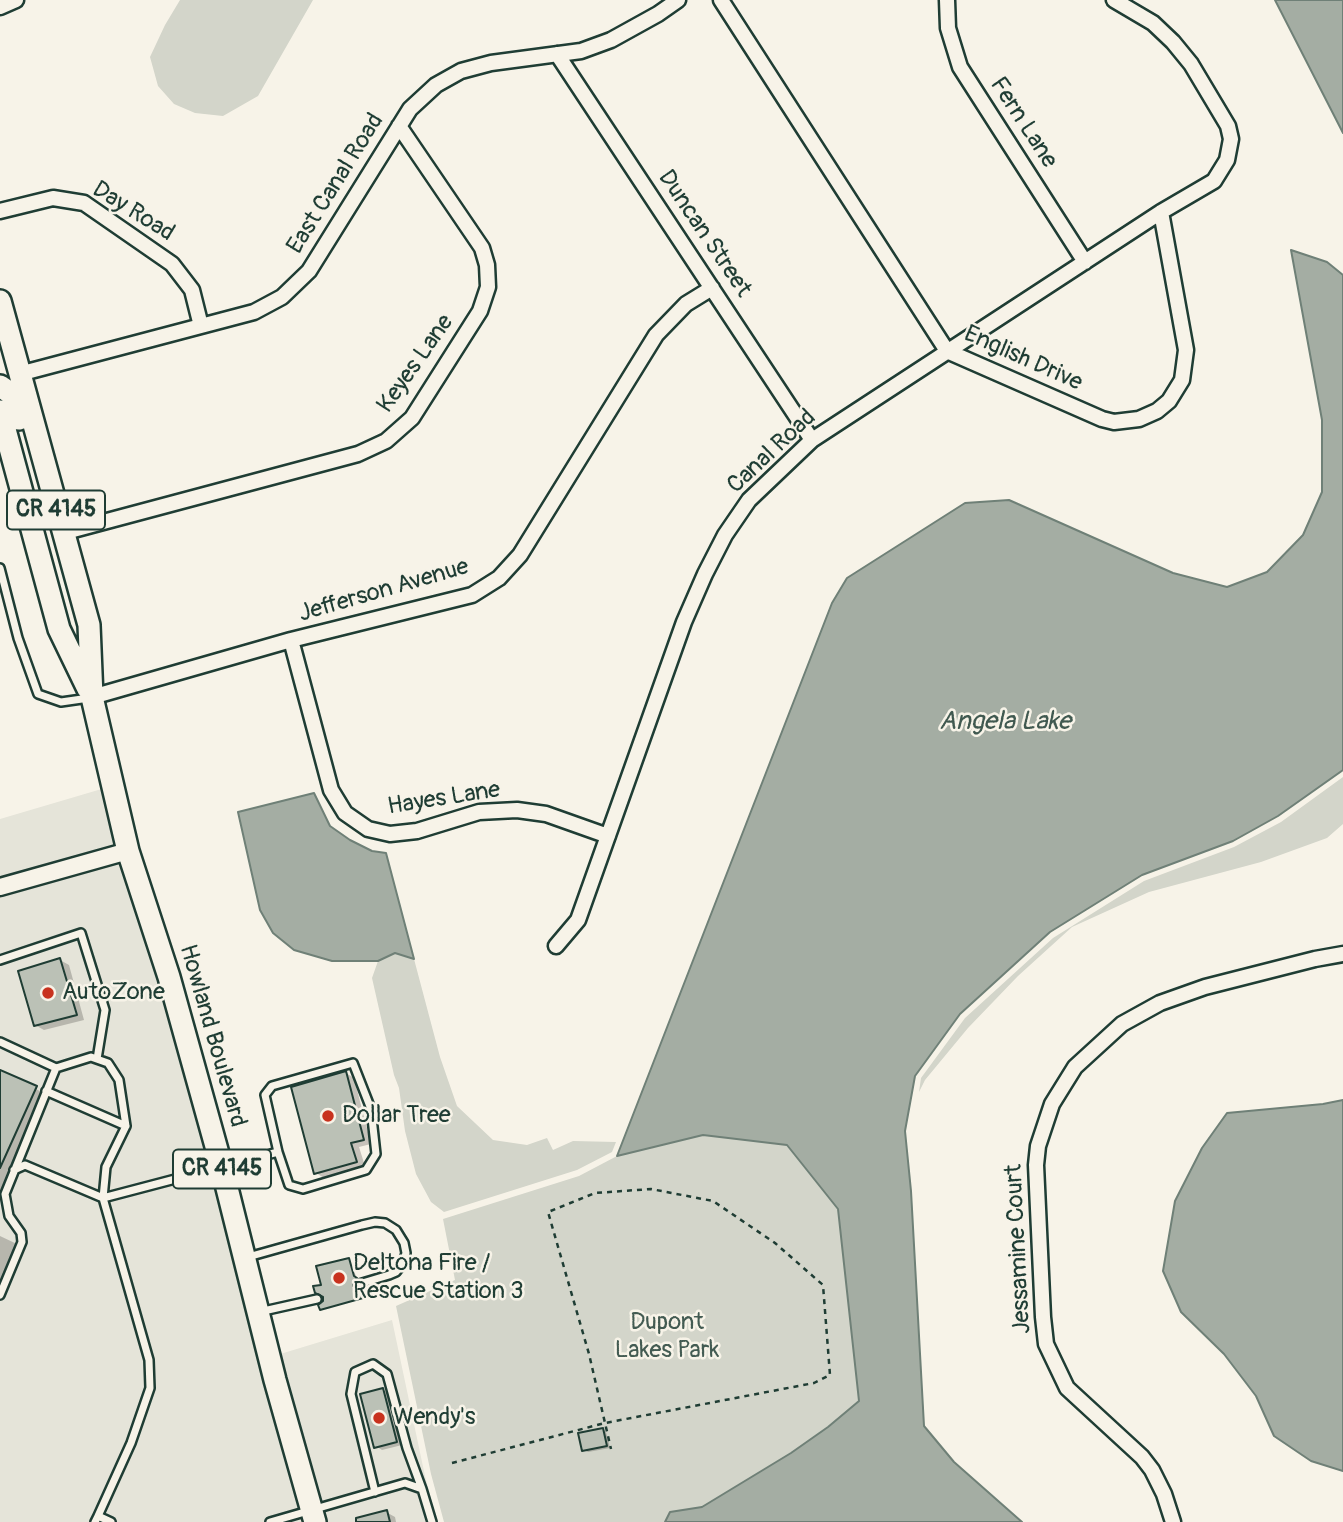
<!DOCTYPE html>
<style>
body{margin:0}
canvas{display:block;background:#f7f3e8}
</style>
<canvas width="1343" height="1522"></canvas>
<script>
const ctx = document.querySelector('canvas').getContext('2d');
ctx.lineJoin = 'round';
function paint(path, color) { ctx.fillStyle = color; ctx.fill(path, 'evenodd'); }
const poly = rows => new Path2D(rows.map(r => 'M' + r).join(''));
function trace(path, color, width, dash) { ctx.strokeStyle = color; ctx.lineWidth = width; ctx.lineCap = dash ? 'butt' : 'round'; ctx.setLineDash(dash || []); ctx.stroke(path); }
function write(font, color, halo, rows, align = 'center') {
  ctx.font = font + ' Pangolin,sans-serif'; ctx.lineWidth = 5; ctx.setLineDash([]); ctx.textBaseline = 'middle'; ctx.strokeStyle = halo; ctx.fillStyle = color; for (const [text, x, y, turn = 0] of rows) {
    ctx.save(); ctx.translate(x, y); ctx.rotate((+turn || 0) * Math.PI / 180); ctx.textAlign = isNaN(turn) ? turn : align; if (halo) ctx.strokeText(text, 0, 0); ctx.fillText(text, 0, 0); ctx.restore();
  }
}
paint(poly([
 [105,788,119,846,0,879,0,819],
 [123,861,162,980,303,1514,303,1522,0,1522,0,895],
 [392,1320,425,1476,437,1522,324,1522,277,1355]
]), '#e5e4d9');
paint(poly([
 [180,0,313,0,258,96,223,116,195,113,174,104,158,86,150,57,165,25],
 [1343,777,1343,824,1327,838,1261,862,1149,892,1072,927,1018,976,968,1028,925,1080,919,1092,921,1078,965,1018,1053,938,1144,881,1234,847,1281,822],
 [395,953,414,959,440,1057,457,1106,493,1140,527,1145,547,1138,553,1150,573,1141,616,1142,612,1152,577,1170,444,1212,431,1202,416,1174,405,1131,399,1088,394,1075,372,978,378,961],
 [703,1135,787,1145,838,1209,859,1401,883,1522,444,1522,431,1474,396,1306,455,1280,443,1219,579,1176,617,1156]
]), '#d3d5ca');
const water = poly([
 [1275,0,1343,0,1343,133,1275,0],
 [1291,250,1327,262,1343,275,1343,770,1278,816,1233,841,1142,875,1050,932,960,1014,915,1076,905,1131,911,1191,924,1426,954,1462,1022,1522,665,1522,670,1512,702,1507,791,1453,828,1427,859,1401,838,1209,787,1145,703,1135,617,1156,832,603,847,578,965,503,1009,500,1173,573,1227,587,1267,572,1303,535,1322,492,1322,420,1291,250],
 [314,793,330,826,350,840,372,851,386,853,414,959,395,953,378,961,332,961,294,950,273,933,260,910,238,812,314,793],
 [1343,1100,1343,1471,1311,1461,1274,1436,1256,1396,1224,1354,1181,1312,1163,1271,1175,1201,1202,1148,1227,1113,1323,1104,1343,1100]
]);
paint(water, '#a4ada3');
trace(water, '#6f8077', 2);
paint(poly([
 [60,960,69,965,84,1020,44,1030,35,1025],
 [0,1072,44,1093,0,1191],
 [346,1073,354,1078,371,1144,359,1147,365,1166,324,1178,316,1173],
 [0,1236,19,1245,0,1286],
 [349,1260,357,1278,354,1287,361,1292,363,1299,322,1309,323,1286],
 [383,1390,389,1393,402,1445,382,1450,376,1446],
 [603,1429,606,1432,610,1448,588,1452,584,1450],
 [386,1512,395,1517,396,1522,364,1522]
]), '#0003');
const building = poly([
 [60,958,77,1015,34,1026,18,971,60,958],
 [0,1070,37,1086,0,1168,0,1070],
 [346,1071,364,1140,351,1143,357,1162,314,1174,291,1087,346,1071],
 [349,1258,354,1276,357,1278,353,1282,353,1286,360,1290,363,1298,320,1310,318,1305,323,1301,323,1297,315,1293,313,1286,321,1285,316,1266,349,1258],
 [383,1388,397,1442,374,1448,360,1394,383,1388],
 [603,1428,607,1446,582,1451,578,1433,603,1428],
 [387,1510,390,1522,356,1522,356,1518,387,1510]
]);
paint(building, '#bbc1b6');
trace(building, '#1f3d34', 2);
const service = poly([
 [0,568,18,638,38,694,61,702,89,698],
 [0,960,81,933,105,1010,97,1059],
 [0,1042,56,1068,5,1194,9,1216,21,1233,22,1242,0,1295],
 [56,1068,91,1057,108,1063,119,1080,126,1126],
 [14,1170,25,1165,103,1198,106,1167,126,1126,46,1091],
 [248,1257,362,1225,375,1222,385,1223,396,1230,404,1243,406,1253,403,1263,396,1272,389,1275,359,1284],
 [259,1312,317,1299],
 [375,1492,351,1394,355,1372,373,1364,387,1374,407,1448,422,1489],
 [98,1516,131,1443,150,1388,149,1360,103,1198,278,1152,289,1185,303,1189,366,1170,376,1154,371,1109,353,1063,272,1086,265,1095,278,1152],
 [95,1522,98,1516,111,1522],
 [270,1522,405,1483,422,1489,432,1522]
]);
const minor = poly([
 [721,0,947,351,1102,419,1114,422,1139,419,1157,411,1169,401,1182,380,1186,350,1161,212],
 [947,0,948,28,960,67,1085,262],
 [0,7,16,0],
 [557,54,812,440],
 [0,211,53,198,84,203,172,264,192,290,201,326],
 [19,374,254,312,282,297,309,271,410,109,436,85,461,71,491,63,581,51,611,40,658,14,678,0],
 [62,533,358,454,386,441,412,418,480,311,488,287,487,265,482,248,399,126],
 [291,640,331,790,345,813,368,829,390,834,417,831,479,812,517,810,546,814,608,836],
 [92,697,291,640,472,595,499,578,520,555,656,335,686,304,712,288],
 [556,946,578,920,684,622,705,574,725,535,749,500,812,440,1161,212,1214,181,1227,160,1231,139,1228,126,1191,64,1173,42,1153,23,1114,0],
 [1173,1522,1164,1494,1152,1470,1142,1457,1067,1388,1046,1344,1043,1317,1036,1165,1038,1146,1052,1104,1075,1067,1122,1024,1160,1003,1205,987,1315,959,1343,954]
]);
const tertiary = poly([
 [0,887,128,851]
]);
const primary = poly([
 [0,301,89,625,92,697,128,851,169,977,222,1168,275,1380,315,1522],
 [0,386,13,395,19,419],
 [0,411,59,629,88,689]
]);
trace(service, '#1f3d34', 12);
trace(minor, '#1f3d34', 19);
trace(tertiary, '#1f3d34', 21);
trace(primary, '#1f3d34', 26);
trace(poly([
 [452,1463,605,1423,814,1383,830,1375,823,1285,775,1243,713,1201,651,1189,595,1193,548,1212,589,1354,605,1423,611,1449]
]), '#1f3d34', 2.5, [5, 5]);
trace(service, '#f7f3e8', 7);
trace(minor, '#f7f3e8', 14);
trace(tertiary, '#f7f3e8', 16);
trace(primary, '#f7f3e8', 21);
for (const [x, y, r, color] of [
 [48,993,7,"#c8321e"],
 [328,1116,7,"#c8321e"],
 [339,1278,7,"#c8321e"],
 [379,1418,7,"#c8321e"]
]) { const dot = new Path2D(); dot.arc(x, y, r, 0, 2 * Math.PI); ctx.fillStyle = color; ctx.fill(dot); trace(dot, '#f7f3e8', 2.5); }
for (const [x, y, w] of [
 [56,510,98],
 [222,1169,98]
]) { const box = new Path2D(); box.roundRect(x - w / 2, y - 19.5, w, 39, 5); ctx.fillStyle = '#f7f3e8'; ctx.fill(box); trace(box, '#1f3d34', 2); }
write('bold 23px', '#1f3d34', null, [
 ["CR 4145",56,510],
 ["CR 4145",222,1169]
]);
write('24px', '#1f3d34', '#f7f3e8', [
 ["Fern Lane",1023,123,57],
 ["East Canal Road",336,184,-58],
 ["Day Road",133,212,32],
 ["Duncan Street",704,234,56],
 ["English Drive",1023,359,24],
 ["Keyes Lane",416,364,-55],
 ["Canal Road",772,452,-43],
 ["Jefferson Avenue",384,591,-16],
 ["Hayes Lane",444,799,-9],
 ["Howland Boulevard",212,1036,74],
 ["Jessamine Court",1019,1249,-93]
]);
write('24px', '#1f3d34', '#f7f3e8', [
 ["AutoZone",62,993],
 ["Dollar Tree",342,1116],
 ["Deltona Fire /",353,1264],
 ["Rescue Station 3",353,1292],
 ["Wendy's",393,1418]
], 'left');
write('24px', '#435b52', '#f7f3e8', [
 ["Dupont",667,1323],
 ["Lakes Park",667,1351]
]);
write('italic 26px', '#405950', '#f7f3e8', [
 ["Angela Lake",1005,722]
]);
</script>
